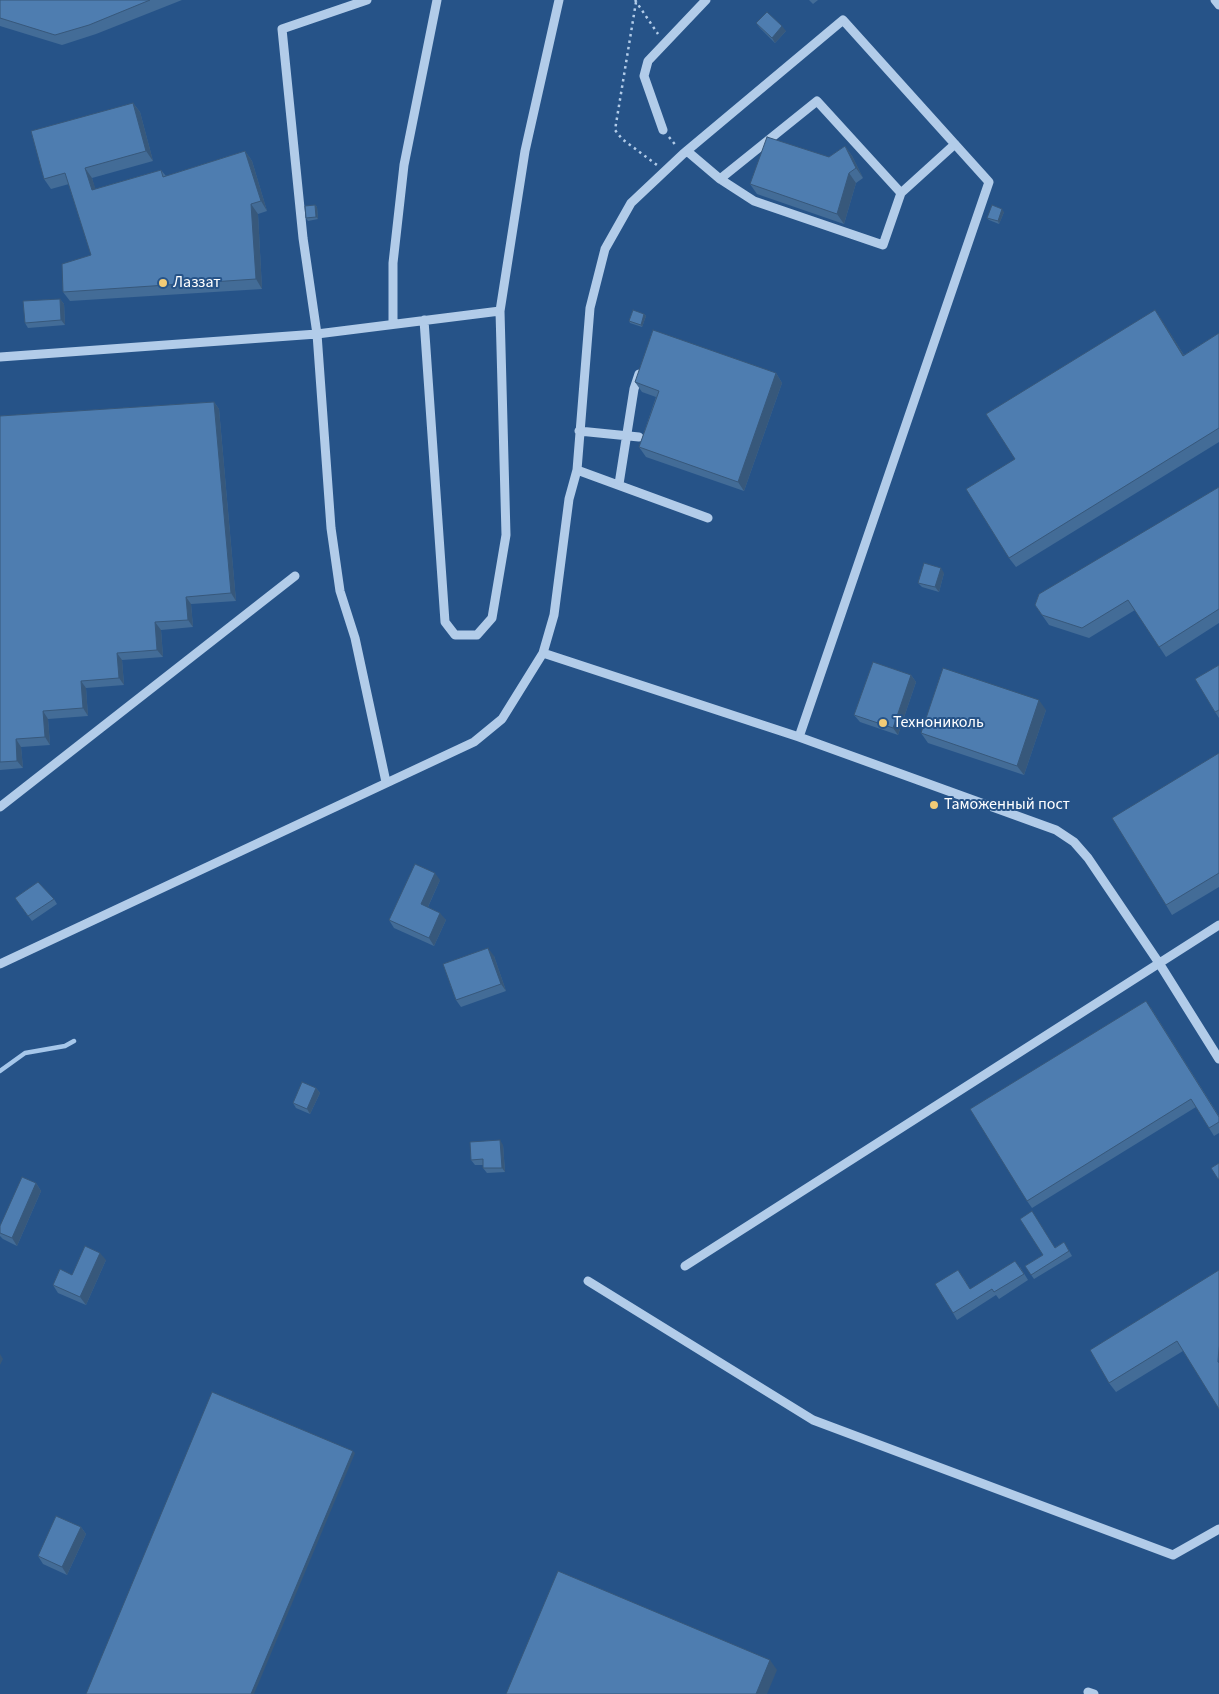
<!DOCTYPE html>
<meta charset="utf-8">
<style>
body{margin:0}
canvas{display:block;background:#265388}
</style>
<canvas width="1219" height="1694"></canvas>
<script>
const ctx = document.querySelector('canvas').getContext('2d');
ctx.lineJoin = 'round';
const poly = rows => new Path2D(rows.map(r => 'M' + r).join(''));
function trace(path, color, width, dash) { ctx.strokeStyle = color; ctx.lineWidth = width; ctx.lineCap = dash ? 'butt' : 'round'; ctx.setLineDash(dash || []); ctx.stroke(path); }
function paint(path, color) { ctx.fillStyle = color; ctx.fill(path, 'evenodd'); }
function write(font, color, halo, rows, align = 'center') {
  ctx.font = font + ' "Source Sans 3",sans-serif'; ctx.lineWidth = 4; ctx.setLineDash([]); ctx.textBaseline = 'middle'; ctx.strokeStyle = halo; ctx.fillStyle = color; for (const [text, x, y, turn = 0] of rows) {
    ctx.save(); ctx.translate(x, y); ctx.rotate((+turn || 0) * Math.PI / 180); ctx.textAlign = isNaN(turn) ? turn : align; if (halo) ctx.strokeText(text, 0, 0); ctx.fillText(text, 0, 0); ctx.restore();
  }
}
trace(poly([
 [0,1071,25,1053,65,1046,74,1041]
]), '#a6c7ea', 4.5);
trace(poly([
 [635,0,658,34],
 [636,2,615,130,622,139,657,165],
 [669,137,677,147]
]), '#b2cce9', 2.5, [2.5, 4]);
trace(poly([
 [367,0,282,29,303,238,317,334,331,528,340,591,355,638,386,782],
 [1215,0,1219,5],
 [663,130,644,76,648,61,706,0],
 [687,151,720,179,817,101,901,193,955,144],
 [720,179,754,201,883,245,901,193],
 [424,320,445,622,455,635,477,635,492,618,506,535,500,311],
 [393,324,393,263,404,165,437,0],
 [0,357,317,334,500,311,525,151,559,0],
 [579,431,639,437],
 [577,470,708,518],
 [619,484,634,389,639,374],
 [543,653,799,737,1056,830,1074,842,1088,858,1159,963,1219,1059],
 [0,807,295,576],
 [0,964,474,742,502,719,543,653,554,615,569,499,577,470,590,308,605,249,631,203,683,154,843,20,989,182,799,737],
 [685,1266,1219,925],
 [588,1281,813,1420,1173,1555,1219,1529],
 [1088,1692,1094,1694]
]), '#b2cce9', 9);
paint(poly([
 [0,0,182,0,96,34,62,45,0,26],
 [809,0,818,0,813,4],
 [756,23,786,31,775,43,760,28],
 [133,103,140,112,153,161,92,178,95,189,161,170,166,176,245,151,252,161,267,211,258,214,262,289,70,301,63,292,91,255,69,184,51,189,44,179],
 [845,146,852,156,863,178,856,183,844,224,757,194,750,184,829,157],
 [315,205,317,207,318,219,308,221,306,218],
 [1004,212,999,224,989,220,987,218],
 [60,299,64,304,65,325,28,328,25,323],
 [1155,310,1184,355,1219,333,1219,442,1016,567,1009,558,1015,459],
 [644,314,646,316,642,327,630,323,629,321],
 [776,373,782,383,744,491,646,457,639,447,656,397,642,392,635,382],
 [214,402,219,409,236,601,191,604,193,627,161,630,163,657,122,660,124,685,86,688,88,716,48,719,50,745,21,747,23,768,0,770,0,416],
 [1219,487,1219,623,1166,657,1135,610,1089,638,1049,625,1035,605],
 [944,573,939,592,922,587,918,583],
 [1219,665,1219,718,1215,712],
 [911,675,916,682,898,735,860,722,854,715],
 [1046,710,1024,775,928,743,921,733],
 [1219,753,1219,887,1172,915,1166,905],
 [440,880,428,907,446,920,434,946,394,928,389,920],
 [15,898,54,899,57,904,32,921],
 [494,956,506,991,461,1007,456,1000],
 [1151,1008,1219,1116,1219,1133,1214,1136,1196,1107,1032,1208,1027,1201],
 [316,1088,320,1093,310,1114,296,1108,293,1103],
 [503,1145,505,1172,487,1173,483,1168,483,1165,475,1165,471,1160],
 [36,1183,41,1191,17,1246,3,1239,0,1236,0,1226],
 [1064,1242,1072,1256,1034,1279,1025,1266],
 [106,1260,86,1305,58,1293,53,1285,72,1275],
 [1020,1267,1028,1280,999,1299,996,1295,957,1320,953,1313,963,1277,970,1289],
 [1219,1270,1183,1351,1116,1392,1109,1383],
 [81,1527,86,1534,67,1575,43,1564,38,1556]
]), '#436c97');
paint(poly([
 [782,26,786,31,775,43,772,38],
 [133,103,140,112,153,161,146,151],
 [845,146,852,156,863,178,856,168],
 [245,151,252,161,267,211,261,201],
 [85,168,92,178,99,200,92,190],
 [849,173,856,183,844,224,837,214],
 [251,204,258,214,262,289,256,279],
 [315,205,317,207,318,219,316,217],
 [1002,209,1004,212,999,224,998,221],
 [60,299,64,304,65,325,61,320],
 [1155,310,1162,320,1190,365,1183,356],
 [644,314,646,316,642,327,641,325],
 [776,373,782,383,744,491,738,482],
 [214,402,219,409,236,601,231,593],
 [941,568,944,573,939,592,935,587],
 [186,597,191,604,193,627,188,620],
 [155,622,161,630,163,657,157,650],
 [117,653,122,660,124,685,119,678],
 [911,675,916,682,898,735,893,728],
 [81,681,86,688,88,716,83,708],
 [1039,700,1046,710,1024,775,1017,766],
 [43,711,48,719,50,745,45,737],
 [16,739,21,747,23,768,17,761],
 [435,873,440,880,426,911,421,904],
 [440,913,446,920,434,946,429,938],
 [488,948,494,956,506,991,501,984],
 [1146,1001,1151,1008,1219,1117],
 [316,1088,320,1093,310,1114,307,1109],
 [500,1140,503,1145,505,1172,502,1168],
 [36,1183,41,1191,17,1246,12,1238],
 [100,1253,106,1260,86,1305,80,1297],
 [0,1354,3,1359,0,1365],
 [353,1451,355,1453,254,1694,251,1694],
 [81,1527,86,1534,67,1575,62,1567],
 [770,1660,777,1670,767,1694,756,1694]
]), '#37587b');
const building = poly([
 [0,0,150,0,89,25,55,35,0,18,0,0],
 [767,12,782,26,772,38,756,23,767,12],
 [133,103,146,151,85,168,92,190,161,170,163,177,245,151,261,201,251,204,256,279,63,292,62,264,91,255,65,173,44,179,31,131,133,103],
 [767,137,829,157,845,146,856,168,849,173,837,214,750,184,767,137],
 [315,205,316,217,306,218,305,206,315,205],
 [992,205,1002,209,998,221,987,218,992,205],
 [60,299,61,320,25,323,23,301,60,299],
 [633,310,644,314,641,325,629,321,633,310],
 [1155,310,1183,356,1219,333,1219,428,1009,558,966,489,1015,459,986,414,1155,310],
 [653,330,776,373,738,482,639,447,659,391,635,382,653,330],
 [214,402,231,593,186,597,188,620,155,622,157,650,117,653,119,678,81,681,83,708,43,711,45,737,16,739,17,761,0,762,0,416,214,402],
 [1219,487,1219,609,1159,647,1128,600,1082,628,1042,615,1035,605,1039,594,1219,487],
 [924,563,941,568,935,587,918,583,924,563],
 [873,662,911,675,893,728,854,715,873,662],
 [1219,665,1219,710,1215,712,1195,679,1219,665],
 [943,668,1039,700,1017,766,921,733,943,668],
 [1219,753,1219,873,1166,905,1112,818,1219,753],
 [415,864,435,873,421,904,440,913,429,938,389,920,415,864],
 [38,882,54,899,28,916,15,898,38,882],
 [488,948,501,984,456,1000,443,964,488,948],
 [1146,1001,1219,1117,1219,1122,1209,1128,1191,1099,1027,1201,970,1109,1146,1001],
 [302,1082,316,1088,307,1109,293,1103,302,1082],
 [500,1140,502,1168,483,1168,483,1159,471,1160,470,1142,500,1140],
 [1219,1163,1219,1179,1218,1179,1211,1168,1219,1163],
 [22,1177,36,1183,12,1238,0,1233,0,1226,22,1177],
 [1032,1211,1055,1248,1064,1242,1069,1251,1031,1275,1025,1266,1043,1255,1020,1219,1032,1211],
 [85,1246,100,1253,80,1297,53,1285,60,1269,72,1275,85,1246],
 [1015,1261,1024,1274,994,1292,992,1289,953,1313,935,1284,958,1270,970,1289,1015,1261],
 [1219,1270,1219,1346,1218,1362,1219,1363,1219,1409,1177,1341,1109,1383,1090,1350,1219,1270],
 [212,1392,353,1451,251,1694,86,1694,212,1392],
 [56,1516,81,1527,62,1567,38,1556,56,1516],
 [558,1571,770,1660,756,1694,506,1694,558,1571]
]);
paint(building, '#4e7db0');
trace(building, '#37587b', 1);
for (const [x, y, r, color] of [
 [163,283,5,"#f2cb76"],
 [883,723,5,"#f2cb76"],
 [934,805,5,"#f2cb76"]
]) { const dot = new Path2D(); dot.arc(x, y, r, 0, 2 * Math.PI); ctx.fillStyle = color; ctx.fill(dot); trace(dot, '#265388', 2); }
write('16px', '#fff', '#265388', [
 ["Лаззат",173,283],
 ["Технониколь",893,723],
 ["Таможенный пост",944,805]
], 'left');
</script>
